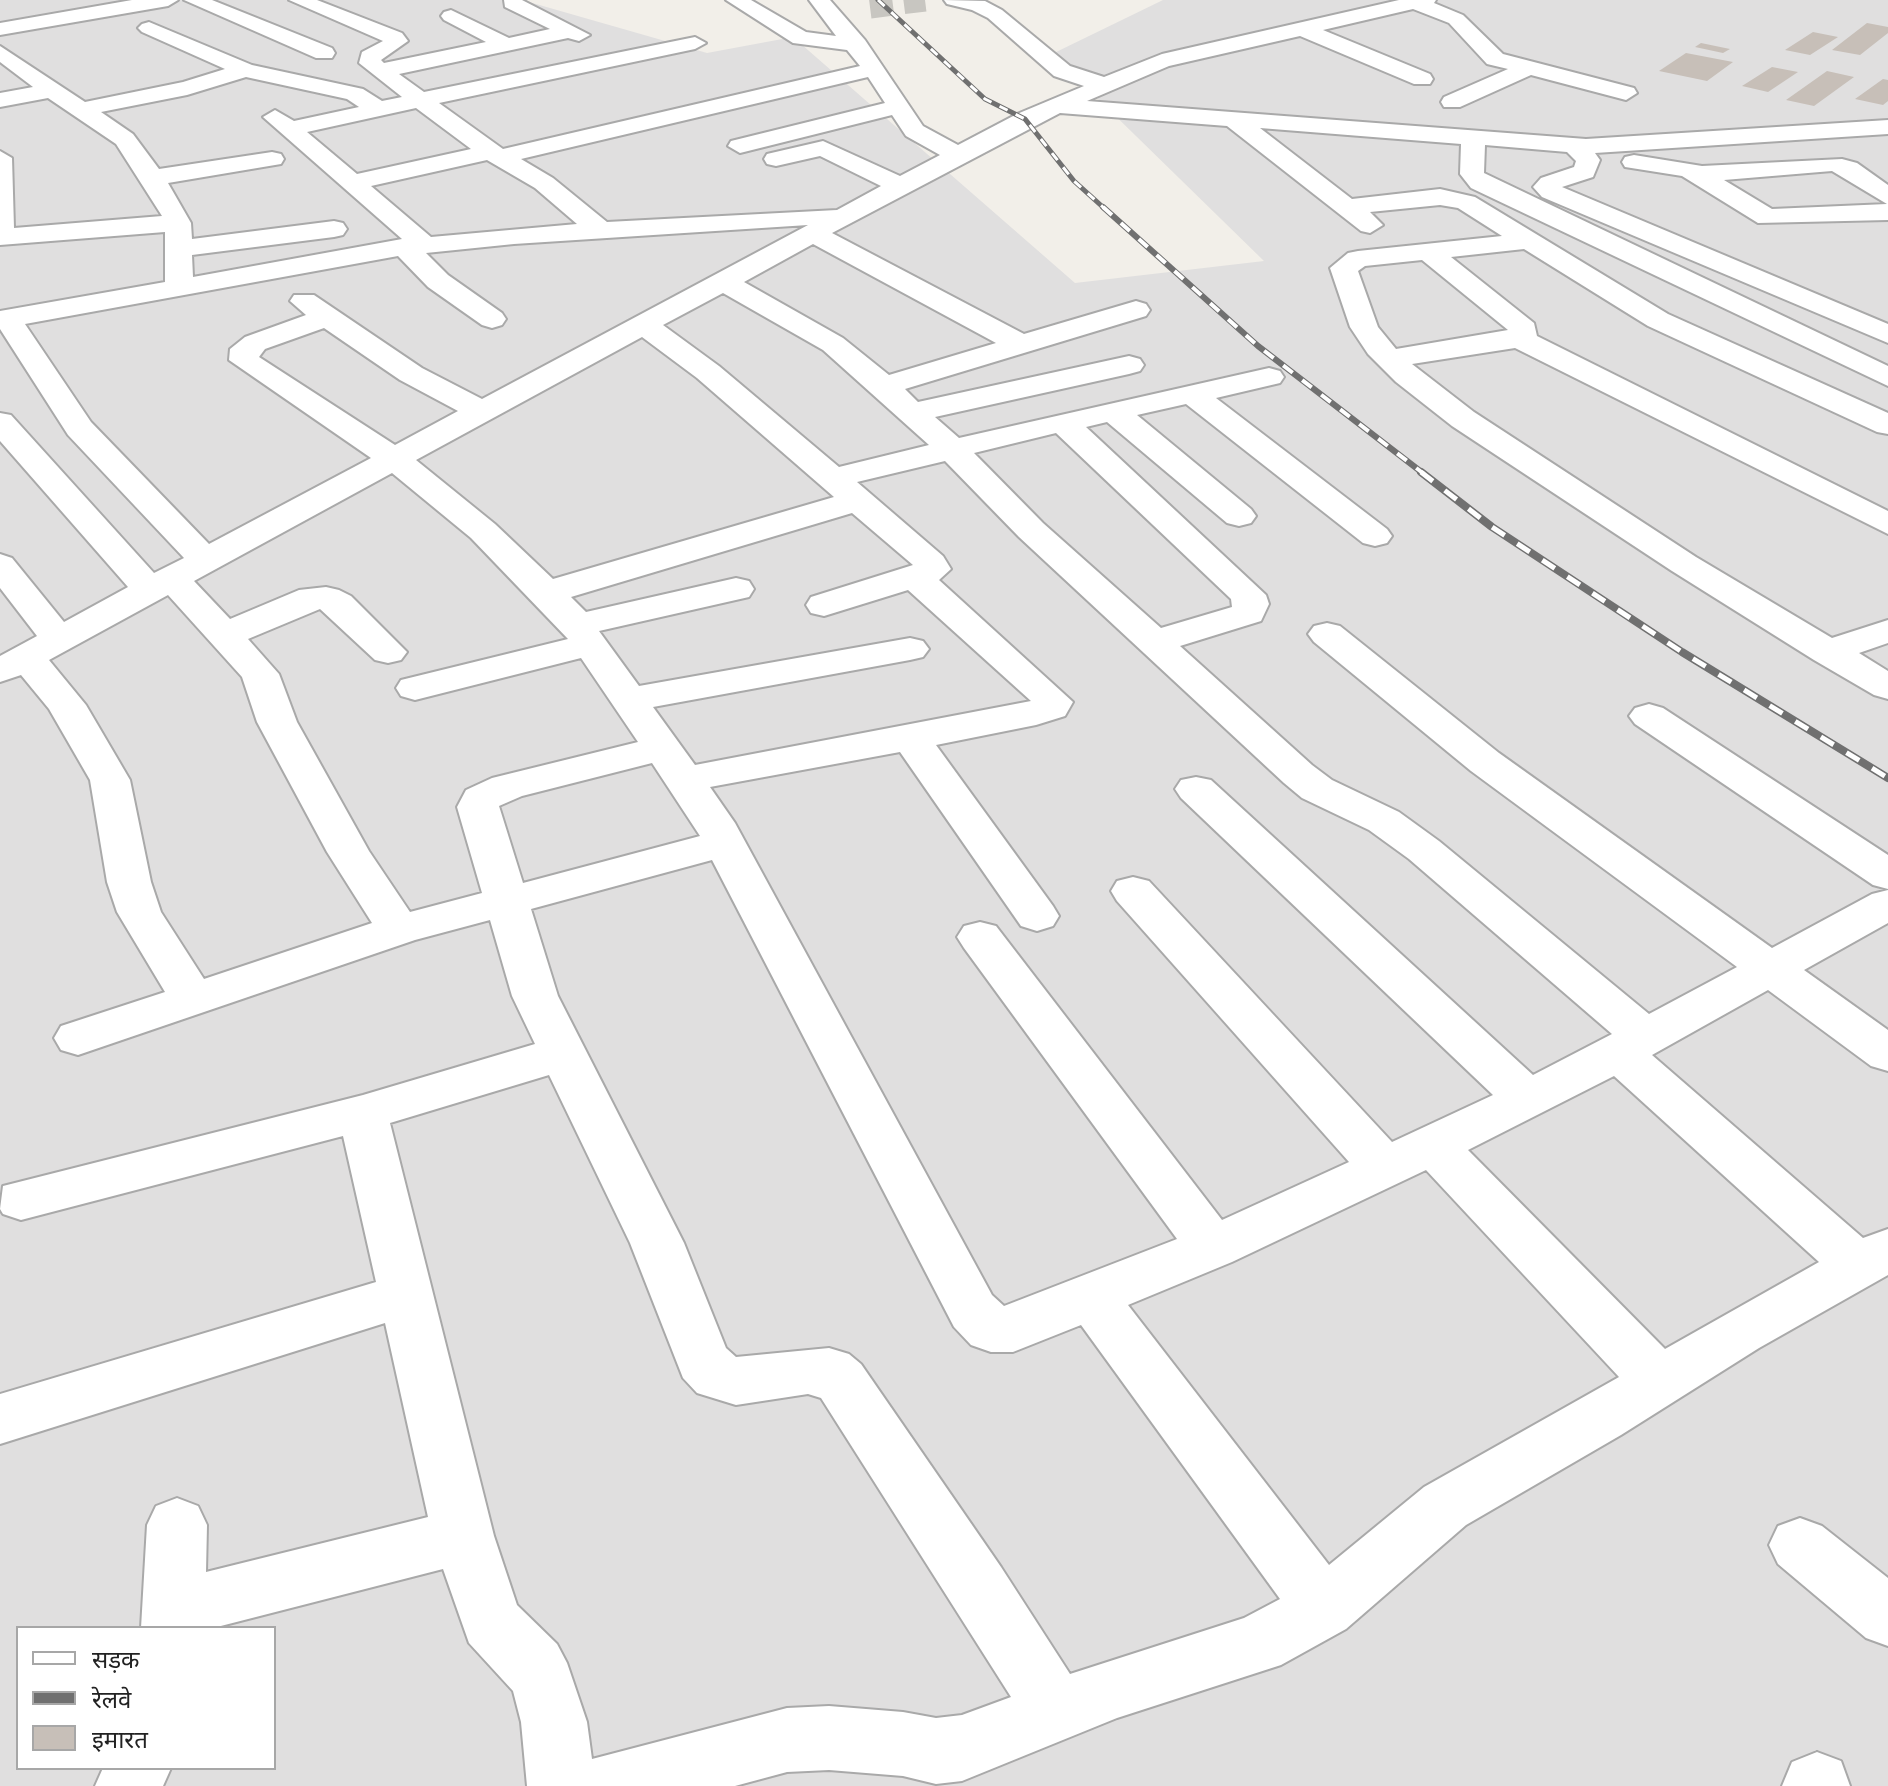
<!DOCTYPE html>
<meta charset="utf-8">
<style>
body{margin:0}
#map{position:relative;width:1888px;height:1786px;overflow:hidden;background:#f2efe9;font-family:"Noto Sans","Noto Sans Devanagari",sans-serif}
canvas{display:block}
.legend{position:absolute;left:16px;top:1626px;width:260px;height:144px;box-sizing:border-box;background:#fff;border:2px solid #a7a7a7;margin:0;padding:10px 14px;list-style:none;font-size:24px;color:#222}
.legend li{display:flex;align-items:center;gap:16px;height:40px}
.legend b{width:40px;border:2px solid #a7a7a7}
</style>
<div id="map">
<canvas width="1888" height="1786"></canvas>
<ul class="legend">
<li><b style="height:10px;background:#fff"></b>सड़क</li>
<li><b style="height:10px;background:#707070"></b>रेलवे</li>
<li><b style="height:22px;background:#c7bfb8"></b>इमारत</li>
</ul>
</div>
<script>
const ctx = document.querySelector('canvas').getContext('2d');
ctx.lineJoin = 'round';
function paint(path, color) { ctx.fillStyle = color; ctx.fill(path, 'evenodd'); }
const poly = rows => new Path2D(rows.map(r => 'M' + r).join(''));
function trace(path, color, width, dash) { ctx.strokeStyle = color; ctx.lineWidth = width; ctx.lineCap = dash ? 'butt' : 'round'; ctx.setLineDash(dash || []); ctx.stroke(path); }
paint(poly([
 [0,0,522,0,707,53,793,37,1075,283,1264,261,1052,54,1163,0,1888,0,1888,1786,0,1786],
 [18,1628,274,1628,274,1768,18,1768]
]), '#e0dfdf');
paint(poly([
 [1867,23,1888,27,1888,33,1860,55,1832,50],
 [1813,32,1838,37,1810,55,1785,50],
 [1701,43,1730,49,1723,53,1695,47],
 [1686,53,1733,62,1707,81,1659,71],
 [1772,67,1798,72,1768,92,1742,86],
 [1827,71,1854,77,1814,106,1786,100],
 [1883,79,1888,80,1888,101,1883,105,1855,99]
]), '#c7bfb8');
trace(poly([
 [870,7,925,0]
]), '#c8c6c1', 23, [23, 11]);
const minor = poly([
 [132,0,178,0,168,6,0,35,0,23,132,0],
 [184,0,212,0,332,48,335,53,332,58,316,58,184,0],
 [289,0,317,0,402,33,408,41,381,60,384,63,486,42,444,20,441,16,444,12,451,10,509,38,550,29,505,7,504,0,522,0,590,35,579,41,568,38,399,74,424,92,695,37,706,43,695,49,439,103,503,149,860,66,847,50,793,43,726,0,751,0,806,32,836,36,809,0,830,0,865,40,923,126,958,145,1017,114,1084,86,1054,76,988,18,972,10,947,4,944,0,985,1,1002,10,1070,66,1104,77,1162,54,1399,0,1436,0,1434,3,1463,15,1503,54,1634,88,1637,93,1626,100,1531,75,1460,107,1444,107,1441,102,1444,97,1508,69,1487,64,1449,23,1413,9,1323,30,1430,74,1433,79,1430,84,1414,84,1300,36,1169,66,1087,101,1586,139,1888,120,1888,134,1595,153,1600,160,1593,177,1562,187,1888,324,1888,343,1542,197,1533,187,1541,178,1574,167,1576,161,1567,152,1485,145,1484,173,1888,366,1888,386,1471,188,1460,174,1461,144,1260,128,1352,199,1440,189,1475,197,1668,314,1888,413,1888,434,1877,432,1648,326,1524,249,1451,257,1534,323,1537,336,1888,511,1888,534,1515,348,1412,364,1474,412,1696,557,1832,638,1888,620,1888,643,1859,653,1888,671,1888,699,1874,695,1814,660,1672,571,1452,426,1396,382,1368,354,1350,327,1330,268,1348,253,1358,251,1502,236,1458,208,1440,205,1370,212,1383,225,1370,233,1361,231,1227,126,1060,113,832,233,1024,334,1136,301,1146,304,1150,310,1146,316,905,389,918,402,1129,356,1140,359,1144,365,1140,371,1129,374,935,417,959,438,1269,368,1280,371,1284,377,1280,383,1216,398,1387,529,1392,536,1387,543,1375,546,1363,543,1186,404,1137,415,1251,509,1256,516,1251,523,1239,526,1227,523,1107,422,1086,427,1266,595,1269,604,1261,621,1180,646,1312,765,1332,780,1399,812,1439,841,1649,1014,1737,967,1471,771,1314,642,1308,634,1314,626,1327,623,1340,626,1499,753,1772,948,1872,894,1888,890,1888,923,1804,970,1888,1030,1888,1071,1871,1066,1768,990,1652,1055,1863,1238,1888,1229,1888,1275,1759,1348,1621,1435,1466,1525,1346,1629,1281,1665,1117,1718,962,1781,936,1784,903,1776,829,1770,787,1772,735,1786,527,1786,521,1722,513,1691,469,1643,443,1569,213,1628,141,1628,147,1525,156,1506,177,1498,198,1506,207,1525,206,1572,428,1517,385,1323,0,1444,0,1394,376,1282,343,1136,21,1220,3,1214,0,1209,3,1186,363,1095,535,1044,512,996,490,920,415,940,78,1055,61,1050,54,1038,61,1026,165,992,117,912,107,882,90,780,49,709,21,675,0,682,0,656,37,636,0,588,0,554,12,558,64,622,128,587,0,441,0,413,11,415,154,573,184,558,68,435,0,329,0,311,165,282,165,232,0,245,0,151,12,158,14,228,162,216,116,144,48,98,0,107,0,93,33,87,0,62,0,46,85,102,183,82,225,69,142,32,138,28,142,24,149,22,252,65,363,89,382,101,402,97,359,63,362,52,383,41,289,0],
 [246,77,347,99,359,107,294,121,275,110,263,117,402,239,193,277,192,255,334,237,343,235,347,229,343,223,334,221,192,239,191,223,168,183,281,164,284,159,281,154,272,152,159,169,133,134,101,112,187,95,246,77],
 [868,77,885,103,731,141,728,146,740,153,892,115,906,136,940,155,900,176,823,141,767,154,764,159,767,164,776,166,820,156,881,186,837,210,607,222,553,178,521,159,868,77],
 [416,108,471,149,357,174,307,132,416,108],
 [487,160,535,188,577,224,431,237,371,186,487,160],
 [808,225,482,399,422,368,314,295,294,295,290,301,306,315,245,337,230,349,229,360,371,458,209,544,91,422,25,324,398,256,428,287,482,325,492,328,502,325,506,319,502,313,448,275,426,253,514,244,808,225],
 [813,244,996,343,889,375,843,338,744,282,813,244],
 [1422,260,1508,330,1396,349,1378,327,1358,271,1365,266,1422,260],
 [723,293,823,350,929,445,839,467,719,366,663,325,723,293],
 [324,328,400,380,458,411,395,445,259,357,265,349,324,328],
 [642,337,697,378,834,497,553,579,495,524,416,460,642,337],
 [1056,433,1231,599,1232,607,1161,628,1043,523,974,453,1056,433],
 [945,461,1019,537,1284,783,1302,798,1369,830,1409,859,1612,1034,1533,1075,1211,780,1196,777,1181,780,1175,789,1181,798,1493,1095,1392,1142,1149,881,1133,877,1117,881,1111,891,1117,901,1349,1162,1222,1220,996,926,980,922,964,926,957,937,964,948,1177,1239,1004,1306,992,1295,735,823,710,787,900,752,1021,926,1037,931,1053,926,1059,916,1053,906,936,745,1036,725,1065,716,1073,702,939,580,951,569,943,556,857,482,945,461],
 [392,473,471,538,568,639,401,680,396,688,401,696,415,700,581,658,638,742,492,778,466,790,457,807,482,893,410,912,369,851,297,722,279,674,248,639,320,609,375,660,388,663,401,660,407,652,351,596,339,590,326,587,299,590,230,619,194,581,392,473],
 [852,513,913,565,811,597,806,605,811,613,824,616,908,590,1031,701,695,765,653,707,910,660,923,657,929,649,923,641,910,638,639,686,599,631,749,597,754,589,749,581,736,578,586,612,571,597,852,513],
 [168,595,242,677,257,722,327,852,372,923,204,979,161,912,151,882,130,780,86,705,49,660,168,595],
 [652,763,700,836,523,883,499,806,522,796,652,763],
 [712,860,954,1327,971,1345,991,1352,1013,1352,1081,1325,1280,1599,1244,1618,1070,1674,1001,1567,861,1364,849,1354,829,1348,736,1357,726,1348,684,1243,558,996,531,909,712,860],
 [549,1075,630,1243,683,1378,697,1393,736,1405,808,1394,821,1398,1011,1697,962,1715,936,1718,903,1712,829,1706,787,1708,592,1759,587,1722,567,1663,557,1644,517,1605,494,1536,390,1123,549,1075],
 [1614,1076,1819,1262,1665,1349,1468,1150,1614,1076],
 [1426,1170,1619,1377,1424,1487,1329,1565,1128,1305,1232,1262,1426,1170],
 [1634,155,1702,166,1842,159,1857,163,1888,185,1888,220,1758,223,1682,176,1625,167,1622,162,1625,157,1634,155],
 [1832,171,1887,204,1772,209,1724,180,1832,171],
 [1649,704,1663,708,1888,855,1888,889,1873,885,1635,724,1629,716,1635,708,1649,704],
 [1800,1518,1822,1526,1888,1578,1888,1646,1866,1638,1778,1564,1769,1545,1778,1526,1800,1518],
 [1817,1752,1841,1761,1850,1786,1782,1786,1792,1762,1817,1752],
 [103,1768,171,1768,163,1786,95,1786,103,1768]
]);
trace(minor, '#a9a9a9', 4);
paint(minor, '#fff');
const railFar2 = poly([
 [878,0,985,99,1025,119,1074,181,1105,209]
]);
const railFar1 = poly([
 [1103,207,1258,346,1424,474]
]);
const rail = poly([
 [1421,472,1492,527,1682,652,1888,778]
]);
trace(railFar2, '#707070', 5);
trace(railFar1, '#707070', 6);
trace(rail, '#707070', 8);
trace(railFar2, '#fff', 3, [9]);
trace(railFar1, '#fff', 4, [12]);
trace(rail, '#fff', 5, [15]);
</script>
